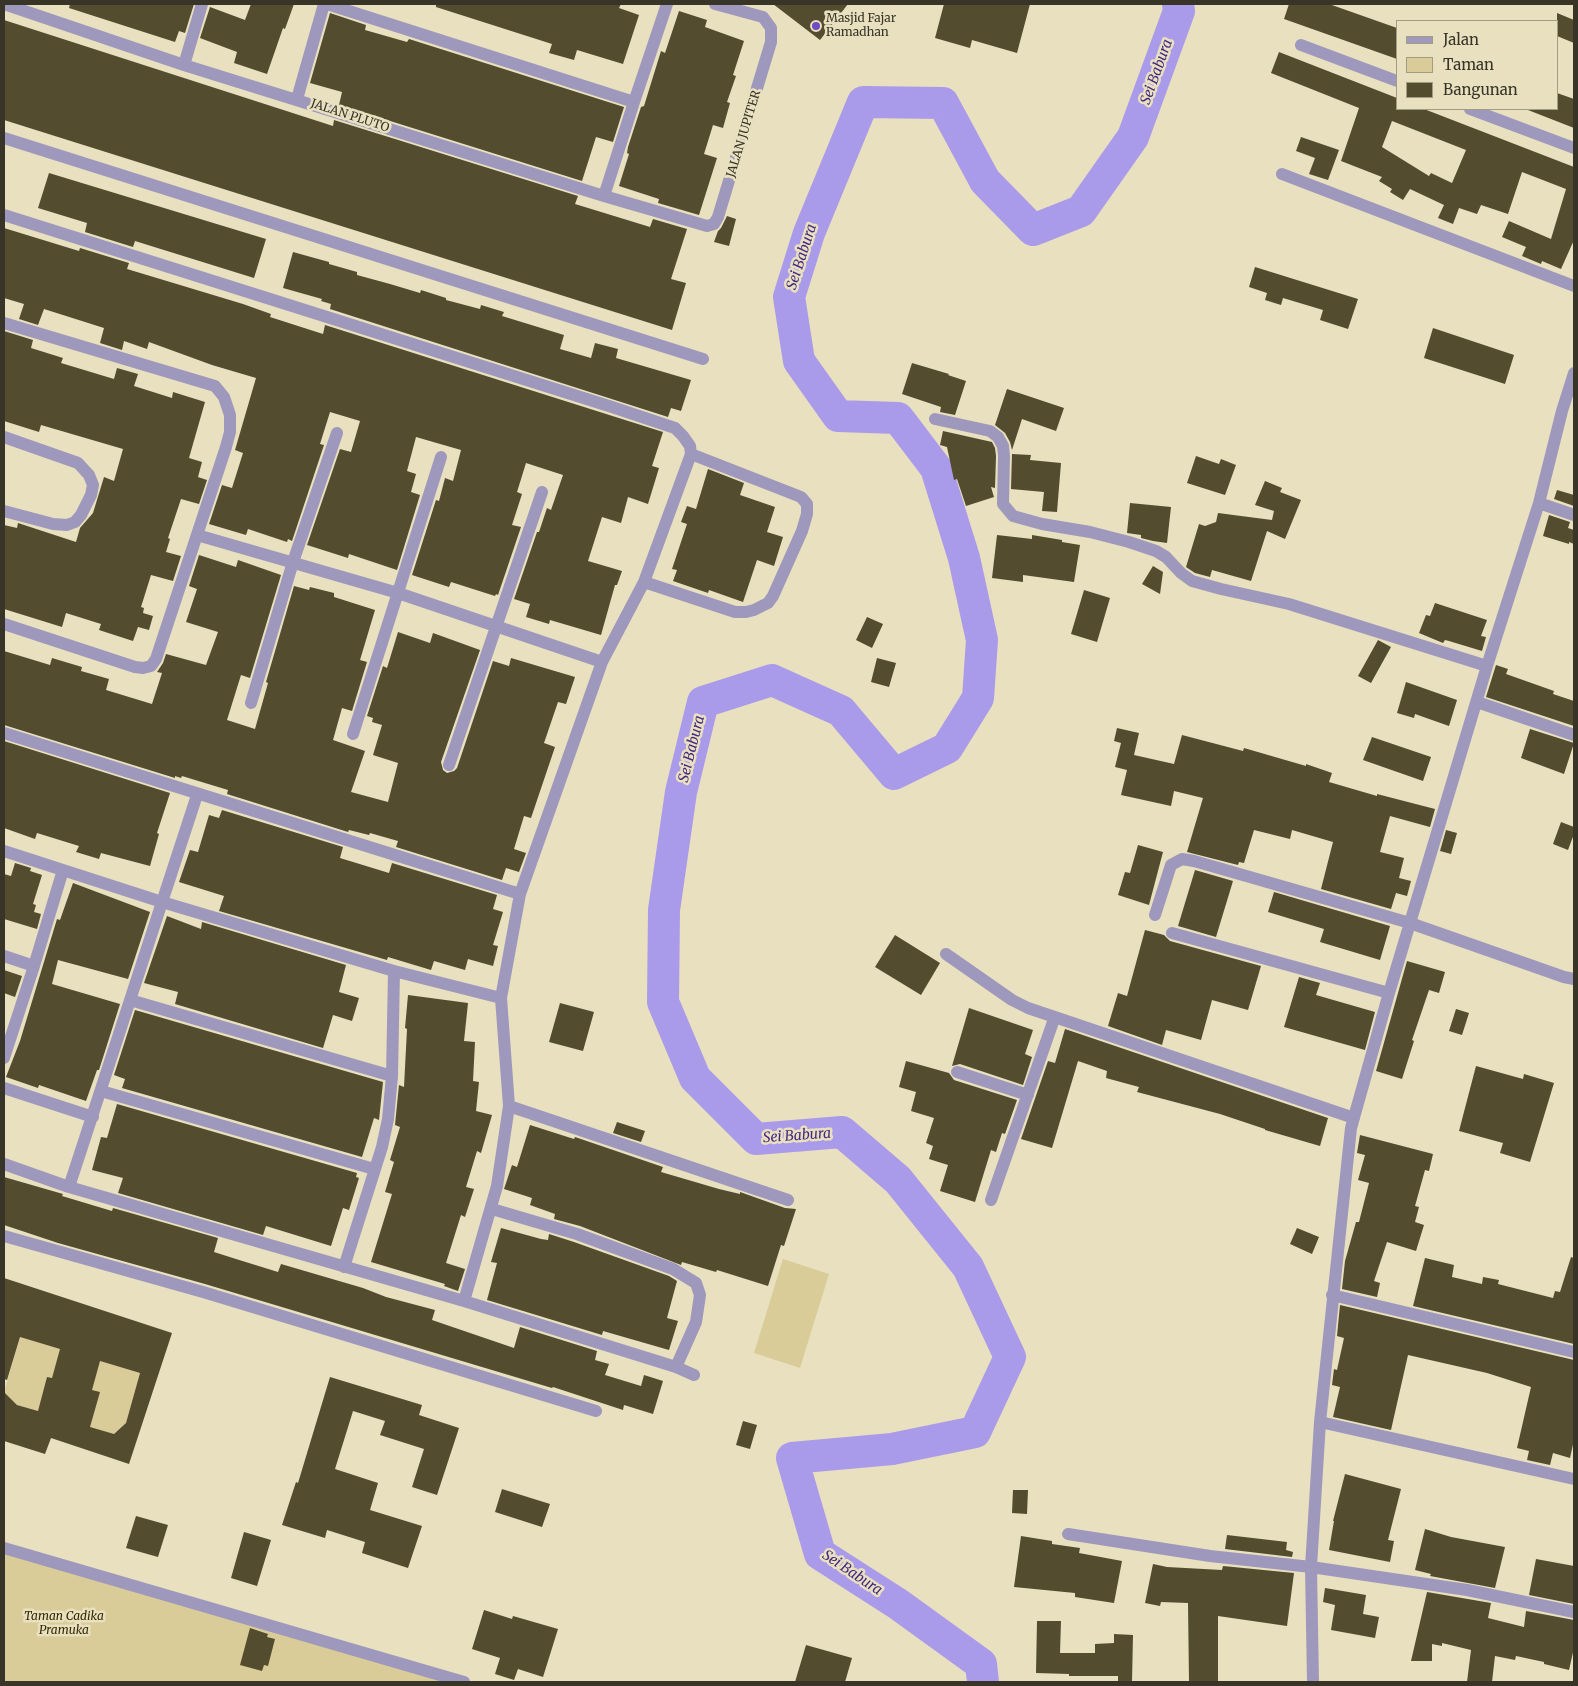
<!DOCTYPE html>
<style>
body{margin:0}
#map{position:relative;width:1578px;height:1686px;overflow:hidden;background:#e8e0bf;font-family:Merriweather,serif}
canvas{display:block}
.frame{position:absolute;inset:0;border:5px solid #383528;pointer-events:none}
.legend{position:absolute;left:1396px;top:20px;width:162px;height:90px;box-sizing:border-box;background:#e8e0bf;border:1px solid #a29c83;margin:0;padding:6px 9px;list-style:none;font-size:15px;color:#383528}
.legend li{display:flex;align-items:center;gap:10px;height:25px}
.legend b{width:25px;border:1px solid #a29c83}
</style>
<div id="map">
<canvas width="1578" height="1686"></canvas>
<div class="frame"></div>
<ul class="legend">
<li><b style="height:6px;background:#9e98bc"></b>Jalan</li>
<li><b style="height:14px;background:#d9cc99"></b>Taman</li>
<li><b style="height:14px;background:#534c2f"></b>Bangunan</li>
</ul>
</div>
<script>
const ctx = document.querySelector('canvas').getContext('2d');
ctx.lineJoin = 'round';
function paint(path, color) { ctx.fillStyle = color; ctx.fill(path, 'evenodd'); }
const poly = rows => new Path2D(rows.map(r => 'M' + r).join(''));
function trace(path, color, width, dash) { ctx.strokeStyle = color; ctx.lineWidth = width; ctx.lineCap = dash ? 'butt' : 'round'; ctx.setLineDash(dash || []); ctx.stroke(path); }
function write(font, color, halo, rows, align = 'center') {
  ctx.font = font + ' Merriweather,serif'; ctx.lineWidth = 5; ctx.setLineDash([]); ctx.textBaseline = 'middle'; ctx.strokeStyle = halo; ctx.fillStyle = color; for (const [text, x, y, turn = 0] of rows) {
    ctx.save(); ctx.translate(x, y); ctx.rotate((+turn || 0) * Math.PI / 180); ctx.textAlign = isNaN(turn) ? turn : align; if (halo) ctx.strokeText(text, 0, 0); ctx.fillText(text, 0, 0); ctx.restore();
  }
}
paint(poly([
 [783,1259,829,1274,800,1368,754,1353],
 [20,1337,74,1353,70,1371,55,1368,52,1378,52,1416,17,1405,4,1392],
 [89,1358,140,1373,126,1423,114,1434,73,1423,99,1392,92,1390],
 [4,1544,455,1682,4,1682]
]), '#d9cc99');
trace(poly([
 [983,1682,981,1664,898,1604,820,1554,792,1458,892,1449,975,1432,1010,1357,968,1267,898,1180,842,1132,756,1139,695,1078,663,1002,664,910,681,792,703,702,772,680,841,711,894,774,947,748,978,698,982,640,964,558,936,468,898,418,838,416,799,361,789,297,809,233,863,102,943,103,985,181,1033,230,1081,211,1133,137,1179,11,1178,4]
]), '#aa9aea', 32);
paint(poly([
 [70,4,194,4,185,33,179,31,175,42,69,8],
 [251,4,294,4,285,29,283,28,267,74,234,63,237,52,200,38,210,7,245,20],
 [436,4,621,4,619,8,639,15,623,64,577,50,574,60,549,53,552,44,436,7],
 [773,4,848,4,820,40],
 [944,4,1030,4,1017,53,972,40,970,48,935,38],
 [1289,4,1329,4,1397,28,1397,59,1284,19],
 [679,11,707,20,705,27,744,41,733,75,736,76,727,102,730,103,723,128,713,125,704,154,717,158,699,215,658,203,659,199,619,186,629,154,627,153,628,147,641,107,644,106,661,51,665,53],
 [330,13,366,25,365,30,407,42,409,39,624,107,613,142,596,137,582,181,339,105,342,92,310,83],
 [1557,13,1574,20,1574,43,1557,36],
 [4,20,333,126,334,120,578,196,575,204,650,227,653,219,687,229,671,279,686,283,672,330,4,120],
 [1279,52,1397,98,1397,109,1424,109,1574,167,1574,240,1561,269,1542,261,1541,264,1522,256,1526,247,1502,237,1509,221,1551,239,1566,189,1522,172,1508,214,1481,205,1477,214,1459,208,1453,224,1438,218,1444,205,1410,189,1403,200,1390,192,1392,189,1379,181,1382,177,1341,161,1359,108,1271,73],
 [1392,121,1466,150,1452,183,1431,173,1429,176,1382,147],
 [1557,93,1574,99,1574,128,1528,110,1528,109,1557,109],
 [1301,137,1339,150,1328,180,1309,174,1315,158,1296,151],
 [49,173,266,239,254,278,135,241,133,247,85,232,87,223,38,208],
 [727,216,736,219,729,246,714,242,718,231,721,228],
 [4,228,79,251,80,248,129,263,127,269,243,304,271,314,270,317,323,334,325,325,663,432,652,466,659,468,648,504,628,497,621,523,602,517,588,561,622,571,617,585,615,585,601,635,550,620,549,624,526,617,530,604,514,599,537,532,539,532,547,508,551,510,563,475,526,463,517,492,522,494,512,525,521,527,498,595,496,594,495,596,451,582,449,587,412,575,436,500,439,501,445,478,453,481,461,450,416,437,407,471,416,474,411,492,420,495,397,570,349,554,348,558,307,545,340,449,351,452,360,421,330,412,320,444,324,445,292,541,288,539,287,542,248,529,246,535,209,524,222,485,232,488,243,453,235,450,256,378,212,365,149,342,147,349,124,341,122,350,100,343,104,328,44,309,38,325,19,319,24,304,4,298],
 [293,252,329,262,329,264,357,272,357,275,390,284,420,293,421,290,446,298,446,300,480,309,481,305,504,312,502,316,564,335,560,349,591,358,595,343,618,349,616,358,691,380,681,411,671,408,668,417,330,309,331,304,321,301,322,299,283,288],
 [1255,267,1358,299,1348,329,1320,320,1323,310,1283,298,1281,305,1265,300,1267,293,1249,287],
 [1433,328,1514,355,1505,384,1424,358],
 [4,331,33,340,31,348,63,358,61,363,114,379,117,368,138,374,134,386,172,398,173,392,205,402,189,458,202,462,198,477,207,480,199,504,181,499,168,538,170,539,166,552,181,556,173,581,151,575,141,607,144,608,143,613,153,616,149,630,138,627,133,641,99,630,101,624,66,613,62,627,4,609,4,525,17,528,18,523,76,542,80,528,93,513,104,477,114,481,123,449,41,425,39,432,4,421],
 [912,363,949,374,948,375,966,381,955,415,940,412,941,407,902,394],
 [1007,389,1064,408,1056,431,1022,419,1012,450,1010,442,1005,433,995,425],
 [943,431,992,442,995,448,996,456,995,488,991,487,994,497,966,506,957,479,954,480,947,447,940,445],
 [1012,454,1031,455,1030,460,1061,463,1057,512,1042,511,1044,492,1011,489],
 [1196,456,1219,464,1221,459,1236,465,1225,495,1187,483],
 [708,469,744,483,740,495,775,507,767,532,783,537,774,566,757,560,743,602,709,590,708,593,673,581,677,570,672,569,687,524,681,522,687,506,696,509],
 [1265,481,1282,488,1280,492,1301,500,1285,539,1267,531,1251,581,1212,570,1210,577,1195,573,1186,567,1199,524,1205,526,1216,522,1218,513,1272,520,1274,511,1255,505],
 [1557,490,1574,495,1574,506,1554,499],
 [1130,503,1171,507,1167,543,1153,541,1141,538,1141,535,1127,533],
 [1549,515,1570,522,1568,528,1574,530,1574,544,1569,542,1569,544,1543,536],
 [997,535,1032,539,1032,535,1062,540,1062,542,1080,545,1074,582,1023,575,1023,582,992,578],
 [199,555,236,567,238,560,281,575,250,678,241,675,227,720,255,729,268,683,266,682,294,586,309,590,310,587,334,593,334,597,375,610,360,660,367,662,352,711,342,708,333,740,365,751,351,792,388,802,398,763,373,755,382,725,372,722,373,718,367,716,383,666,387,668,398,632,430,643,433,633,480,650,441,762,443,770,447,773,454,771,457,768,493,661,509,666,511,658,575,677,566,704,558,702,544,743,555,747,531,818,524,816,514,849,526,853,519,872,506,868,502,880,396,847,398,841,370,833,369,835,349,830,348,832,227,794,228,790,182,776,181,778,175,776,175,778,4,725,4,651,50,665,52,658,82,667,81,671,109,679,106,690,152,704,162,673,157,672,163,663,166,654,206,665,218,632,186,622,197,589,189,586],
 [1153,566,1163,572,1160,594,1142,584],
 [1084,590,1110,598,1097,642,1071,634],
 [1435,603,1487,620,1481,636,1486,637,1482,651,1449,641,1445,640,1443,643,1419,633,1426,615,1430,616],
 [867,617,883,624,872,648,856,640],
 [1378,640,1391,647,1371,683,1358,676],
 [877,658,896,663,889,687,871,682],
 [1496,665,1508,669,1506,674,1554,691,1553,694,1574,701,1574,726,1486,697],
 [1406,682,1457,700,1449,726,1415,714,1414,718,1397,713],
 [1117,728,1139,733,1134,755,1174,764,1182,735,1243,751,1244,748,1306,766,1306,764,1332,773,1329,782,1377,796,1377,794,1435,809,1430,827,1390,816,1380,852,1404,858,1399,878,1411,881,1407,896,1396,893,1391,909,1321,889,1333,842,1292,830,1290,839,1254,830,1244,863,1239,862,1238,865,1187,852,1203,798,1174,791,1171,806,1121,795,1127,770,1115,767,1121,743,1114,741],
 [1530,729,1574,743,1564,774,1521,758],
 [1372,737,1431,757,1423,781,1363,760],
 [4,741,170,793,157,833,159,834,150,866,101,853,99,859,76,852,79,846,37,833,35,839,4,828],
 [222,810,343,847,340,858,389,873,392,863,497,895,493,909,503,912,493,945,498,946,493,966,468,959,465,970,434,961,431,970,388,957,387,960,219,911,224,896,179,882,190,850,198,852,209,815,219,818],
 [1561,822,1574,827,1574,834,1568,850,1553,844],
 [1446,830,1457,833,1451,854,1440,851],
 [1138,845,1163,852,1149,905,1118,895,1125,872,1130,873],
 [15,863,31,868,30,871,42,875,33,904,36,905,34,912,41,914,37,929,4,919,4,874,11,876],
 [1195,870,1233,881,1216,937,1178,926],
 [73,883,150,912,128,979,58,960,52,984,120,1004,99,1070,97,1070,86,1101,39,1085,38,1088,6,1077,20,1041,57,919,60,920],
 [1274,892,1390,926,1380,960,1320,942,1324,929,1268,912],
 [167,916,201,929,202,922,346,965,339,992,359,998,352,1021,333,1015,323,1048,175,1004,178,992,144,983],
 [1145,930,1164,935,1170,941,1261,966,1248,1010,1212,1000,1201,1040,1166,1030,1162,1045,1108,1026,1118,993,1127,996],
 [895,935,940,963,921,995,875,967],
 [1407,961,1445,972,1439,993,1429,990,1412,1040,1414,1041,1402,1079,1376,1071],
 [4,970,22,976,15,997,4,993],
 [1299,977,1320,983,1316,995,1375,1012,1365,1050,1284,1027],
 [408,995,468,1003,464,1041,475,1042,473,1081,479,1082,476,1111,492,1115,481,1153,477,1151,466,1187,474,1189,465,1217,461,1215,446,1263,465,1269,458,1291,444,1286,445,1284,371,1262,392,1194,385,1192,394,1162,390,1160,400,1127,395,1125,399,1085,404,1087,407,1029,405,1028],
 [560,1003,594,1012,583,1051,549,1042],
 [969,1008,1033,1030,1025,1054,1032,1057,1023,1085,960,1064,952,1066],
 [1456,1009,1469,1013,1462,1035,1449,1031],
 [135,1010,383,1082,379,1120,374,1118,362,1157,122,1088,125,1079,114,1075],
 [1065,1029,1328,1118,1320,1146,1265,1130,1265,1129,1220,1114,1137,1092,1139,1087,1106,1078,1107,1071,1078,1061,1052,1148,1021,1139,1048,1061,1055,1063],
 [906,1061,949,1073,954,1080,1017,1100,1005,1134,1002,1133,996,1152,991,1150,975,1202,940,1191,948,1165,929,1159,933,1146,926,1143,934,1118,911,1111,916,1092,899,1087],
 [1476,1066,1523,1079,1524,1074,1554,1083,1530,1162,1500,1153,1503,1143,1459,1131],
 [117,1104,357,1173,356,1177,359,1178,349,1210,343,1208,331,1246,266,1226,263,1235,118,1193,123,1178,92,1170,101,1137,107,1138],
 [617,1122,645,1131,641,1142,613,1133],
 [530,1125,574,1139,575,1137,663,1167,661,1172,719,1189,740,1194,740,1192,785,1208,796,1209,784,1246,781,1245,768,1286,717,1270,716,1272,682,1262,681,1265,580,1226,554,1219,555,1214,530,1205,532,1198,504,1189,512,1165,517,1167],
 [1360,1135,1433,1154,1429,1171,1425,1170,1415,1206,1419,1207,1415,1222,1424,1225,1416,1251,1387,1242,1374,1281,1380,1283,1377,1297,1342,1289,1345,1261,1356,1222,1359,1222,1369,1183,1358,1180,1365,1155,1357,1153],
 [4,1177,63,1194,62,1196,112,1211,113,1208,218,1238,214,1252,236,1259,278,1272,281,1264,363,1288,386,1297,435,1310,432,1320,514,1348,520,1327,597,1351,595,1360,609,1364,605,1375,641,1386,644,1375,663,1381,653,1414,624,1405,623,1410,553,1387,552,1388,205,1284,58,1243,4,1225],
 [501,1228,541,1239,548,1240,549,1234,574,1242,669,1276,677,1281,667,1318,678,1321,669,1350,603,1331,602,1335,487,1300,497,1263,491,1262],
 [1297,1228,1319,1237,1312,1254,1290,1244],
 [1571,1257,1574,1258,1574,1344,1413,1306,1425,1258,1454,1265,1452,1277,1482,1284,1483,1277,1499,1280,1498,1284,1553,1298,1555,1291,1560,1292],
 [4,1278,172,1333,129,1464,51,1438,45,1454,4,1441,4,1392,17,1405,38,1411,47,1377,52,1378,60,1349,20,1337,7,1380,4,1379],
 [100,1361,140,1373,126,1423,114,1434,90,1427,100,1392,92,1390],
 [1340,1305,1574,1360,1574,1440,1570,1458,1553,1453,1550,1465,1527,1460,1529,1451,1517,1448,1531,1387,1487,1373,1408,1355,1391,1430,1333,1417,1340,1387,1332,1385,1334,1369,1337,1370,1344,1338,1337,1336],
 [330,1377,422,1405,419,1415,459,1428,437,1495,412,1487,424,1449,380,1435,385,1421,353,1411,335,1469,378,1483,370,1510,422,1526,408,1568,362,1553,365,1542,327,1530,325,1538,282,1525,296,1482,298,1483],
 [743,1421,757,1425,750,1449,736,1445],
 [1345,1474,1401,1489,1388,1540,1394,1541,1390,1562,1329,1550,1334,1521,1333,1521],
 [502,1489,550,1504,542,1527,495,1512],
 [1013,1490,1028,1490,1027,1514,1012,1513],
 [136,1516,168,1525,158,1557,126,1548],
 [1425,1529,1451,1537,1505,1547,1495,1588,1430,1576,1431,1574,1415,1570],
 [244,1532,271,1540,257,1586,231,1578],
 [1227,1535,1287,1542,1286,1550,1293,1552,1292,1557,1225,1549],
 [1021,1536,1052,1541,1052,1544,1080,1548,1079,1553,1122,1561,1114,1603,1075,1597,1075,1593,1014,1587],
 [1536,1559,1574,1566,1574,1604,1529,1595],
 [1153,1564,1167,1567,1222,1570,1223,1566,1294,1573,1287,1626,1218,1616,1218,1682,1189,1682,1188,1603,1161,1602,1160,1606,1145,1603],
 [1325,1588,1366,1595,1363,1614,1379,1617,1375,1638,1331,1630,1335,1605,1323,1602],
 [1427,1592,1491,1603,1488,1618,1524,1627,1526,1611,1574,1620,1574,1648,1569,1670,1544,1664,1544,1662,1516,1656,1515,1660,1495,1656,1492,1682,1467,1682,1471,1650,1442,1643,1442,1646,1432,1644,1432,1661,1411,1661],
 [484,1610,512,1619,513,1616,558,1629,543,1677,518,1669,514,1680,495,1674,500,1658,472,1649],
 [1037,1621,1061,1621,1060,1653,1095,1653,1095,1644,1114,1643,1114,1634,1133,1635,1132,1682,1118,1682,1118,1676,1069,1676,1069,1674,1036,1673],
 [250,1628,268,1634,267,1637,275,1639,268,1666,264,1665,262,1671,240,1665],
 [806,1645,852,1658,845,1682,795,1682]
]), '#534c2f');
trace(poly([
 [4,4,184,65,604,196,707,226,714,224,718,217,771,42,771,28,763,17,715,4],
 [327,4,634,102],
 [1301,45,1397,81],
 [184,65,202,4],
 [297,99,324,4],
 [1470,109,1574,148],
 [4,138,703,359],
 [1282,174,1574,286],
 [604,196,634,102,667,4],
 [4,215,612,407,675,428,683,436,690,446,691,454,644,582,602,662,520,894,501,998,509,1106,497,1186,464,1301],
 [4,323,215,386,224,397,230,415,230,432,226,447,156,659,151,666,143,668,135,667,4,624],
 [935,419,990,431,998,437,1003,446,1004,456,1003,504,1013,516,1042,524,1090,532,1129,542,1156,551,1166,557,1181,573,1192,581,1221,589,1289,604,1487,666],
 [4,437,78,463,89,475,93,485,91,495,81,515,75,522,67,525,53,524,4,511],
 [1539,503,1574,515],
 [197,535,398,593,602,662],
 [644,582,735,612,746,612,754,610,768,603,773,596,802,531,807,514,807,504,801,497,691,454],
 [1477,702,1574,735],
 [251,703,293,562,337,433],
 [4,733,520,894],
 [353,734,441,457],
 [449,765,542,492],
 [4,851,162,902,394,971,501,998],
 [1155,915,1171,865,1182,859,1194,861,1410,923,1564,977,1574,979],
 [1172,933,1389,993],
 [946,954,1012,1000,1028,1008,1354,1118],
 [4,956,34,966],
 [130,1000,392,1076],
 [4,1058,34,966,63,870],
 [957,1072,1028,1095],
 [4,1088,93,1117],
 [101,1091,374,1169],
 [509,1106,788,1200],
 [4,1164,69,1187,464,1301,676,1367,694,1375],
 [69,1187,197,795],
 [991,1200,1054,1019],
 [492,1209,577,1234,673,1269,696,1283,700,1295,696,1322,676,1367],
 [4,1236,203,1292,596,1411],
 [344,1267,382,1147,388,1119,392,1076,394,971],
 [1332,1295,1574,1352],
 [1320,1422,1574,1479],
 [1068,1534,1210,1556,1311,1567,1467,1590,1574,1612],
 [4,1548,464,1682],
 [1313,1682,1311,1567,1320,1422,1351,1128,1389,993,1487,666,1539,503,1562,411,1574,373]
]), '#9e98bc', 12);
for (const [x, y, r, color] of [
 [816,26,5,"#6f4bc4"]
]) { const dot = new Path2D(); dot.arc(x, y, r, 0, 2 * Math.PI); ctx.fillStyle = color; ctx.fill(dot); trace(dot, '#e8e0bf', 2); }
write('12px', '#383528', '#e8e0bf', [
 ["Masjid Fajar",826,19],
 ["Ramadhan",826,33]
], 'left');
write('12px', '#383528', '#e8e0bf', [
 ["JALAN PLUTO",350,116,18],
 ["JALAN JUPITER",744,134,-73]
]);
write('italic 12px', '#322900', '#e8e0bf', [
 ["Taman Cadika",64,1617],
 ["Pramuka",64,1631]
]);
write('italic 14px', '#442782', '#e8e0bf', [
 ["Sei Babura",1157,72,-70],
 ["Sei Babura",802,257,-72],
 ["Sei Babura",692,749,-76],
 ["Sei Babura",797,1136,-4],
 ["Sei Babura",852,1573,34]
]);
</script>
